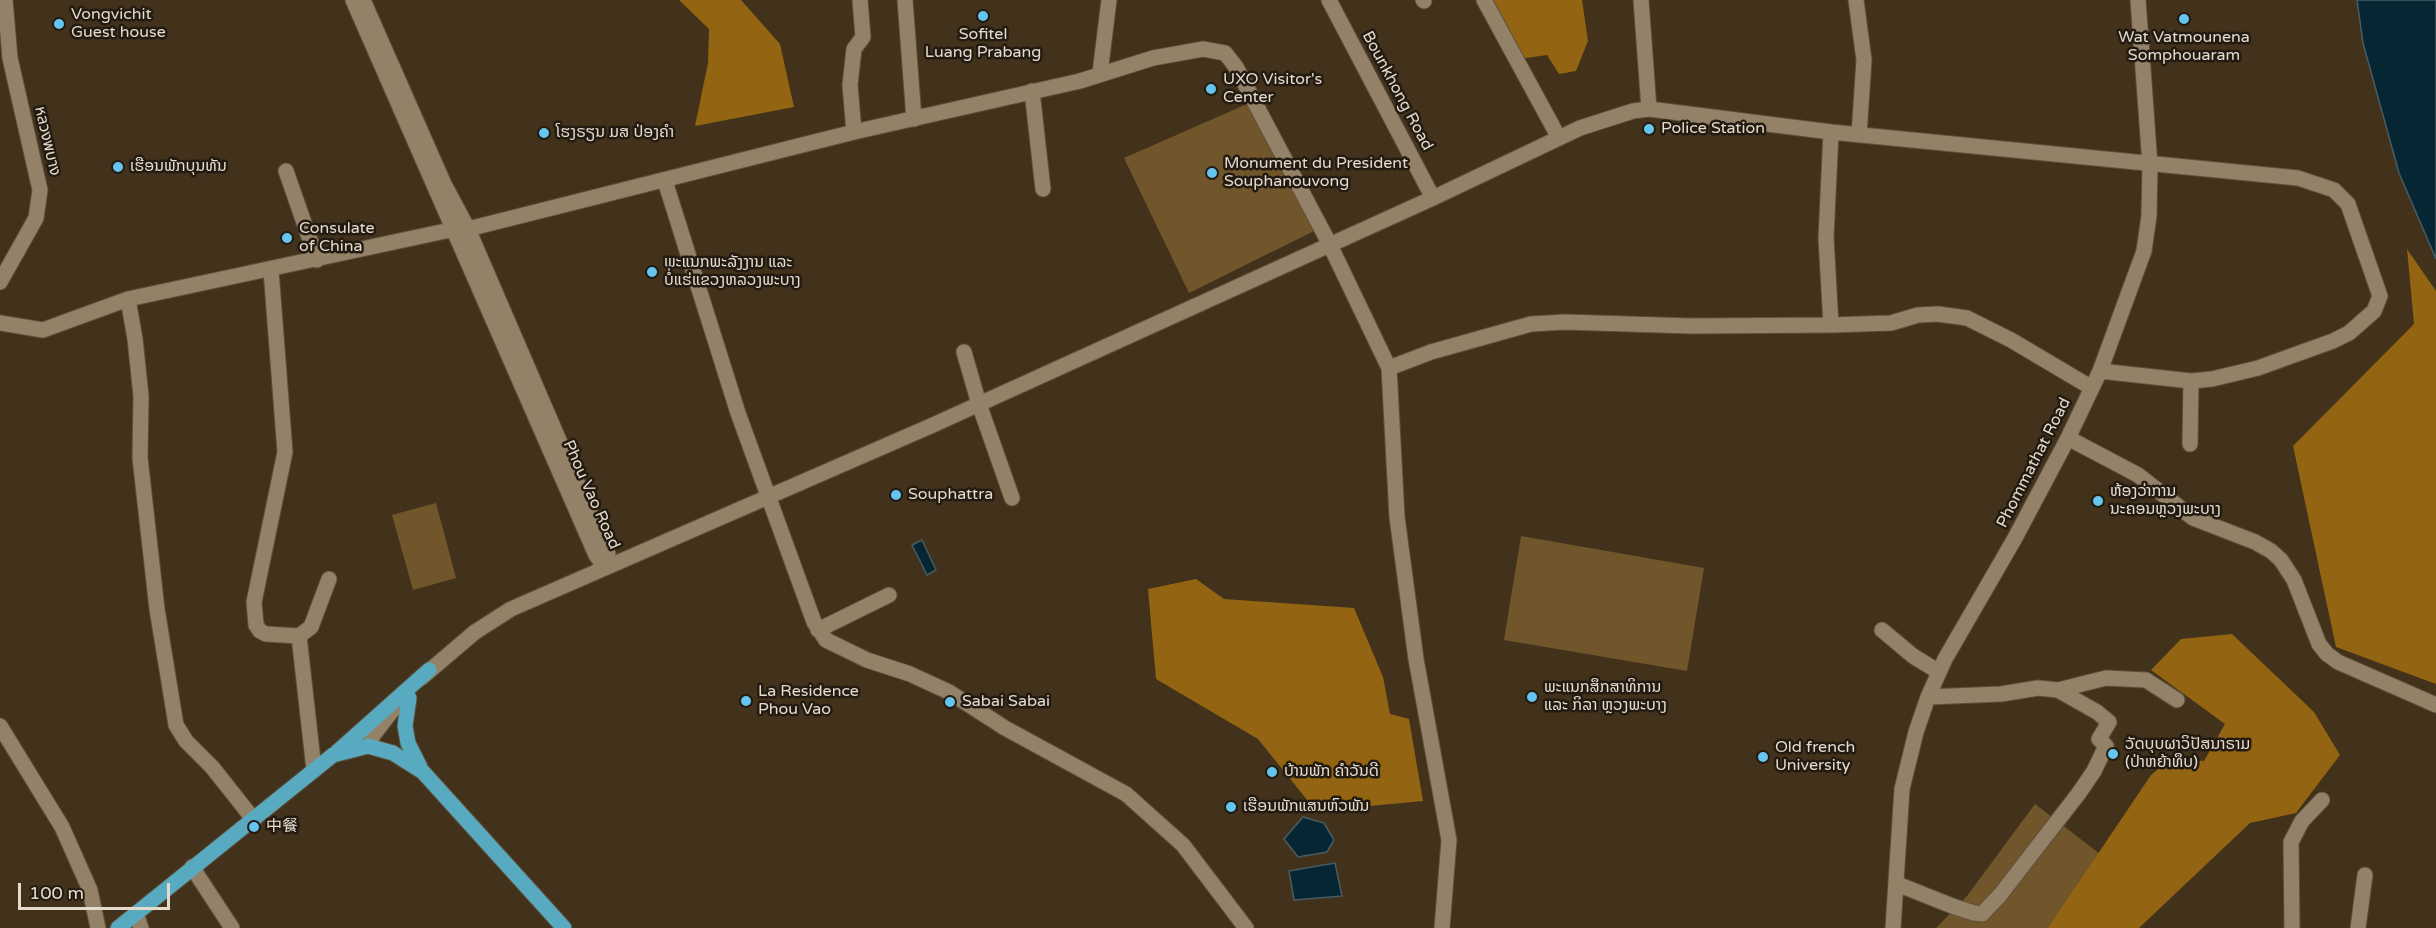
<!DOCTYPE html>
<meta charset="utf-8">
<style>
body{margin:0}
#map{position:relative;width:2436px;height:928px;overflow:hidden;background:#42321b;font-family:"Varela Round",sans-serif}
canvas{display:block}
.scale{position:absolute;left:18px;top:883px;width:152px;height:27px;box-sizing:border-box;border:3px solid #e5dbcd;border-top:0;padding-left:8px;font-size:18px;line-height:21px;white-space:nowrap;color:#e5dbcd;-webkit-text-stroke:4px #231b11;paint-order:stroke}
</style>
<div id="map">
<canvas width="2436" height="928"></canvas>
<div class="scale">100 m</div>
</div>
<script>
const ctx = document.querySelector('canvas').getContext('2d');
ctx.lineJoin = 'round';
function paint(path, color) { ctx.fillStyle = color; ctx.fill(path, 'evenodd'); }
const poly = rows => new Path2D(rows.map(r => 'M' + r).join(''));
function trace(path, color, width, dash) { ctx.strokeStyle = color; ctx.lineWidth = width; ctx.lineCap = dash ? 'butt' : 'round'; ctx.setLineDash(dash || []); ctx.stroke(path); }
function write(font, color, halo, rows, align = 'center') {
  ctx.font = font + ' "Varela Round","Noto Sans SC","Noto Sans Lao","Noto Sans Thai",sans-serif'; ctx.lineWidth = 5; ctx.setLineDash([]); ctx.textBaseline = 'middle'; ctx.strokeStyle = halo; ctx.fillStyle = color; for (const [text, x, y, turn = 0] of rows) {
    ctx.save(); ctx.translate(x, y); ctx.rotate((+turn || 0) * Math.PI / 180); ctx.textAlign = isNaN(turn) ? turn : align; if (halo) ctx.strokeText(text, 0, 0); ctx.fillText(text, 0, 0); ctx.restore();
  }
}
paint(poly([
 [1247,104,1314,231,1189,293,1124,158],
 [436,503,456,578,413,590,392,515],
 [1521,536,1704,568,1687,671,1504,640],
 [2035,804,2126,874,2082,928,1936,928,1967,896]
]), '#72562b');
paint(poly([
 [679,0,741,0,780,44,794,107,695,126,708,63,709,29],
 [1489,0,1582,0,1588,41,1576,71,1559,74,1547,55,1519,59],
 [2407,249,2436,291,2436,684,2336,647,2293,446,2414,324],
 [1196,579,1224,599,1354,608,1383,677,1390,714,1409,719,1423,801,1316,811,1258,739,1156,679,1148,589],
 [2232,634,2314,712,2340,755,2296,813,2250,823,2139,928,2048,928,2151,775,2172,758,2204,761,2225,724,2151,670,2181,639]
]), '#936512');
const water = poly([
 [2357,0,2436,0,2436,259,2399,173,2363,43,2357,0],
 [922,540,936,570,927,575,912,545,922,540],
 [1303,817,1324,823,1334,840,1327,852,1298,857,1284,839,1303,817],
 [1335,863,1342,896,1294,900,1289,871,1335,863]
]);
paint(water, '#062633');
trace(water, '#495c61', 1.5);
const minor = poly([
 [353,0,596,555,605,568,608,554,468,229,444,184,363,0],
 [905,0,914,119],
 [1329,0,1433,198],
 [1423,0,1424,1],
 [1484,0,1559,138],
 [1641,0,1649,109],
 [1856,0,1864,60,1859,135],
 [1100,73,1109,0],
 [1032,91,1043,189],
 [854,132,850,85,854,49,863,37,860,0],
 [1831,132,1826,238,1831,325,1891,323,1918,315,1938,314,1967,318,2011,340,2092,388],
 [286,171,317,260],
 [665,181,738,413,814,622,826,640,867,660,910,674,949,692,1005,728,1126,794,1183,845,1246,928],
 [271,270,285,452,254,602,256,625,260,631,266,634,299,636],
 [0,282,36,218,40,190,10,58,5,0],
 [128,299,135,339,141,396,140,458,157,609,176,725,186,741,212,767,254,820],
 [0,323,43,330,128,299,455,229,468,229,854,132,1080,81,1153,58,1203,49,1225,53,1236,67,1329,243,1389,368,1397,517,1416,659,1449,840,1442,928],
 [964,352,979,404,1012,498],
 [1389,368,1431,352,1531,324,1565,322,1691,326,1831,325],
 [2068,438,2138,475,2193,518,2255,542,2271,551,2281,560,2294,580,2319,644,2327,654,2338,662,2436,705],
 [2190,444,2191,381],
 [818,630,889,595],
 [1882,630,1913,656,1939,672],
 [421,678,475,632,511,609,933,425,1433,198,1580,128,1633,111,1649,109,1831,132,2298,178,2334,190,2348,204,2380,296,2374,311,2349,333,2333,341,2258,368,2212,379,2191,381,2100,371],
 [2058,690,2106,678,2146,680,2177,700],
 [0,726,62,827,90,890,98,928],
 [368,746,374,734,395,707],
 [314,770,299,636,311,627,329,579],
 [192,867,232,928],
 [1897,884,1955,907,1974,913,1982,914,2000,895,2079,793,2094,771,2106,746,2099,739,2109,722,2097,712,2058,690,2038,688,2001,694,1928,697],
 [136,913,141,928],
 [1893,928,1902,789,1916,732,1928,697,1945,659,2015,538,2068,438,2100,371,2144,251,2149,216,2150,165,2138,0],
 [2292,928,2291,842,2302,821,2322,800],
 [2358,928,2365,875]
]);
const major = poly([
 [409,698,405,726,408,743,420,767],
 [337,752,429,670],
 [118,928,333,755,368,746,393,753,423,772,564,928]
]);
trace(minor, '#5d503c', 17);
trace(major, '#5d503c', 17);
trace(minor, '#948268', 15);
trace(major, '#57aac0', 15);
for (const [x, y, r, color] of [
 [983,16,6,"#65c5ee"],
 [2184,19,6,"#65c5ee"],
 [59,24,6,"#65c5ee"],
 [1211,89,6,"#65c5ee"],
 [1649,129,6,"#65c5ee"],
 [544,133,6,"#65c5ee"],
 [118,167,6,"#65c5ee"],
 [1212,173,6,"#65c5ee"],
 [287,238,6,"#65c5ee"],
 [652,272,6,"#65c5ee"],
 [896,495,6,"#65c5ee"],
 [2098,501,6,"#65c5ee"],
 [1532,697,6,"#65c5ee"],
 [746,701,6,"#65c5ee"],
 [950,702,6,"#65c5ee"],
 [2113,754,6,"#65c5ee"],
 [1763,757,6,"#65c5ee"],
 [1272,772,6,"#65c5ee"],
 [1231,807,6,"#65c5ee"],
 [254,827,6,"#65c5ee"]
]) { const dot = new Path2D(); dot.arc(x, y, r, 0, 2 * Math.PI); ctx.fillStyle = color; ctx.fill(dot); trace(dot, '#231b11', 2); }
write('16px', '#e5dbcd', '#231b11', [
 ["Vongvichit",71,15],
 ["Guest house",71,33],
 ["Sofitel",983,35,"center"],
 ["Luang Prabang",983,53,"center"],
 ["Wat Vatmounena",2184,38,"center"],
 ["Somphouaram",2184,56,"center"],
 ["UXO Visitor's",1223,80],
 ["Center",1223,98],
 ["Police Station",1661,129],
 ["ໂຮງຣຽນ ມສ ປ່ອງຄຳ",556,133],
 ["Monument du President",1224,164],
 ["Souphanouvong",1224,182],
 ["ເຮືອນພັກບຸນທັນ",130,167],
 ["Consulate",299,229],
 ["of China",299,247],
 ["ພະແນກພະລັງງານ ແລະ",664,263],
 ["ບໍ່ແຮ່ແຂວງຫລວງພະບາງ",664,281],
 ["ຫ້ອງວ່າການ",2110,492],
 ["ນະຄອນຫຼວງພະບາງ",2110,510],
 ["Souphattra",908,495],
 ["ພະແນກສຶກສາທິການ",1544,688],
 ["ແລະ ກິລາ ຫຼວງພະບາງ",1544,706],
 ["La Residence",758,692],
 ["Phou Vao",758,710],
 ["Sabai Sabai",962,702],
 ["ວັດບຸບຜາວິປັສນາຣາມ",2125,745],
 ["(ປ່າຫຍ້າທຶບ)",2125,763],
 ["Old french",1775,748],
 ["University",1775,766],
 ["ບ້ານພັກ ຄໍາວັນດີ",1284,772],
 ["ເຮືອນພັກແສນຫົວພັນ",1243,807],
 ["中餐",266,827]
], 'left');
write('16px', '#e5dbcd', '#231b11', [
 ["Bounkhong Road",1397,91,62],
 ["หลวงพบาง",47,141,77],
 ["Phommathat Road",2034,463,-63],
 ["Phou Vao Road",591,495,66]
]);
</script>
